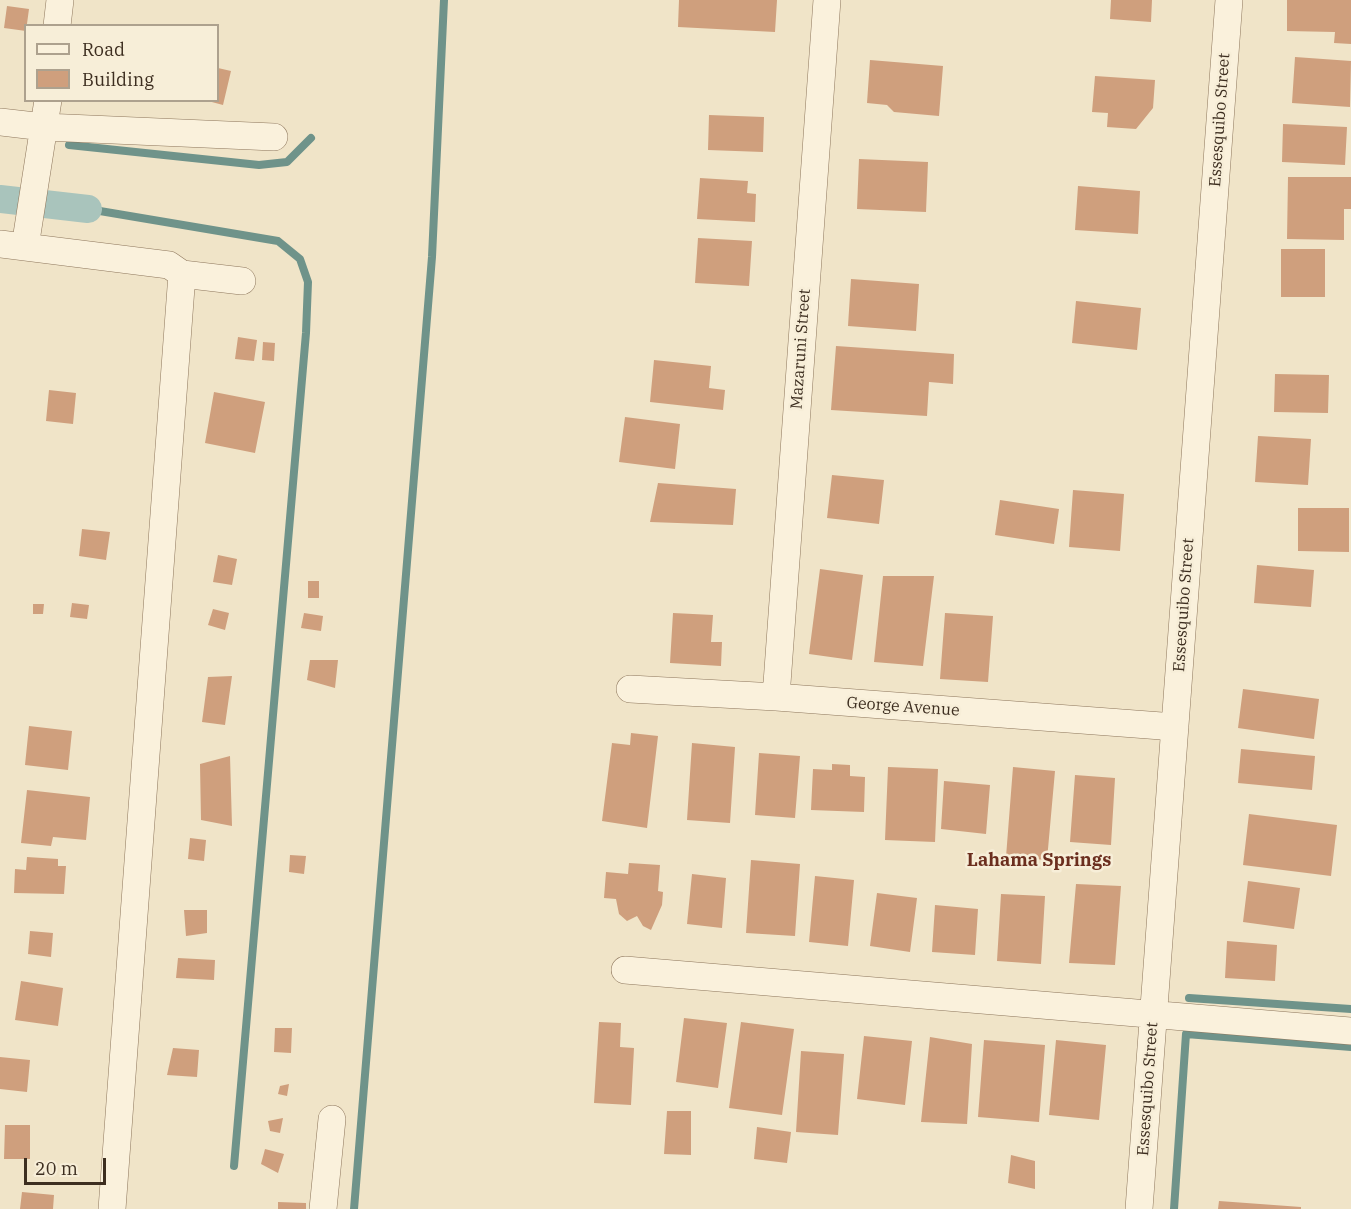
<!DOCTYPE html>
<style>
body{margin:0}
#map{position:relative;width:1351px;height:1209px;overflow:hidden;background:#f0e4c8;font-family:"IBM Plex Serif",serif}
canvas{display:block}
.legend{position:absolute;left:24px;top:24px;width:195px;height:78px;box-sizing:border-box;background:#f7eed8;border:2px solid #ada18e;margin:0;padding:8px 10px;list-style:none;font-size:18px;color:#3d2e20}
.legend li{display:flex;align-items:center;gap:12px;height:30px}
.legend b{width:30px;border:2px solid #ada18e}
.scale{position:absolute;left:24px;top:1158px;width:82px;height:27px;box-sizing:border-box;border:3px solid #3d2e20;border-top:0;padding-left:8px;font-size:18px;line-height:21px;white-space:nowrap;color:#3d2e20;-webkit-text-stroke:4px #f7eed8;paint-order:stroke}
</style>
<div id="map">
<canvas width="1351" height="1209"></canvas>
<ul class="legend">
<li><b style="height:8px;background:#faf1dc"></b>Road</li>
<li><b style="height:16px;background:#cf9f7d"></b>Building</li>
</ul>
<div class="scale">20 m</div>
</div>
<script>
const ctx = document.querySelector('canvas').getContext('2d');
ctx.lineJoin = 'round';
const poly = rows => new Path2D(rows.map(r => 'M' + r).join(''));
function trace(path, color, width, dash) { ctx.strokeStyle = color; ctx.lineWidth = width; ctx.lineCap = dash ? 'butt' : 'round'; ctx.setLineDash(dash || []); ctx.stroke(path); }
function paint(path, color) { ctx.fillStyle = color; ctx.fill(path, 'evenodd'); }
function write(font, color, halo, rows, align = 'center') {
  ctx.font = font + ' "IBM Plex Serif",serif'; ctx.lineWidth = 5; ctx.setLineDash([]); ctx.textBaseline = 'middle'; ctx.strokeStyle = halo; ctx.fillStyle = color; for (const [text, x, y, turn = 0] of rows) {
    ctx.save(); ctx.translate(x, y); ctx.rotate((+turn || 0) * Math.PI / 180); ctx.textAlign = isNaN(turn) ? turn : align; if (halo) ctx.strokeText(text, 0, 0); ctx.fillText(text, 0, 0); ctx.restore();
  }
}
trace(poly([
 [69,145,259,165,287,162,311,138],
 [88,209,278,241,300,259,308,282,306,333,234,1166],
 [1189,998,1351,1009],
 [354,1209,432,257,444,0],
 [1174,1209,1186,1034,1351,1047]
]), '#6f938a', 8);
trace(poly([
 [0,199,88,209]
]), '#a9c4bc', 28);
paint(poly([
 [679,0,777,0,775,32,678,27],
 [1111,0,1152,0,1151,22,1110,19],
 [1287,0,1351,0,1351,44,1334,43,1335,32,1287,31],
 [7,6,29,9,26,31,4,28],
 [1295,57,1351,61,1350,107,1292,103],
 [870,60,943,66,939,116,894,112,887,105,867,103],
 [218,68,231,71,223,105,208,101,218,100],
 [1095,76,1155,80,1153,108,1136,129,1107,127,1108,113,1092,112],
 [709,115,764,117,763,152,708,150],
 [1283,124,1347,127,1345,165,1282,162],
 [859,159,928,162,926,212,857,209],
 [1288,177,1351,177,1351,209,1344,209,1344,240,1287,239],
 [700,178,748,181,747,193,756,194,755,222,697,219],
 [1078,186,1140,191,1138,234,1075,230],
 [698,238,752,241,749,286,695,283],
 [1281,249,1325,249,1325,297,1281,297],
 [851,279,919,284,916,331,848,326],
 [1076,301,1141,308,1137,350,1072,343],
 [238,337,257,340,254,361,235,359],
 [263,342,275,343,274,361,262,360],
 [836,346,954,354,953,384,929,382,927,416,831,410],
 [654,360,711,366,709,388,725,390,723,410,650,402],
 [1275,374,1329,375,1328,413,1274,412],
 [49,390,76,393,73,424,46,421],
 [214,392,265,402,255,453,205,443],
 [625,417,680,424,675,469,619,462],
 [1258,436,1311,439,1308,485,1255,482],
 [832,475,884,480,879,524,827,518],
 [658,483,736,489,733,525,650,522],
 [1073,490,1124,494,1120,551,1069,547],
 [1000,500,1059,509,1054,544,995,535],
 [1298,508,1349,508,1349,552,1298,551],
 [82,529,110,532,106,560,79,556],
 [218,555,237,559,232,585,213,582],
 [1257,565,1314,570,1311,607,1254,603],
 [820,569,863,575,852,660,809,654],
 [883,576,934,576,923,666,874,662],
 [308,581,319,581,319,598,308,598],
 [72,603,89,605,87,619,70,617],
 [33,604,44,604,43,614,33,614],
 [213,609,229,613,225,630,208,625],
 [304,613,323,616,321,631,301,628],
 [673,613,713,615,711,642,722,642,721,666,670,663],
 [945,613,993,616,988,682,940,679],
 [310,660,338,660,335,688,307,680],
 [232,676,225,725,202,722,208,677],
 [1243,689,1319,699,1314,739,1238,728],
 [29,726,72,731,68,770,25,765],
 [631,733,658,736,647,828,602,821,612,743,630,745],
 [692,743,735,747,730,823,687,820],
 [1241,749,1315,756,1312,790,1238,783],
 [759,753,800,756,795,818,755,815],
 [230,756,232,826,201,820,200,764],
 [832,764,850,765,850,776,865,777,864,812,811,810,813,769,832,770],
 [888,767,938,769,935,842,885,840],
 [1013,767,1055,771,1047,860,1006,857],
 [1075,775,1115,778,1111,845,1070,842],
 [944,781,990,785,986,834,941,829],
 [27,790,90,797,86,840,53,837,51,846,21,843],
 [1249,814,1337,825,1331,876,1243,865],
 [190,838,206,840,204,861,188,859],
 [290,855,306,856,304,874,289,872],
 [27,857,58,859,58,866,66,866,64,894,14,893,15,869,26,870],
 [751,860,800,864,795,936,746,933],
 [629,863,660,865,658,891,663,892,662,905,651,930,643,926,637,916,627,921,619,914,616,899,604,898,606,872,628,874],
 [692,874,726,878,722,928,687,924],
 [815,876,854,880,848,946,809,942],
 [1248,881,1300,888,1294,929,1243,922],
 [1076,884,1121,886,1115,965,1069,963],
 [877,893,917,898,910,952,870,946],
 [1001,894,1045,896,1041,964,997,961],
 [935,905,978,909,975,955,932,952],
 [184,910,207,910,207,933,186,936],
 [30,931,53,933,51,957,28,954],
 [1227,941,1277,945,1275,981,1225,978],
 [178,958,215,960,214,980,176,978],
 [21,981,63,988,58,1026,15,1020],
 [684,1018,727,1023,718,1088,676,1082],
 [599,1022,621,1023,620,1047,634,1048,631,1105,594,1103],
 [741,1022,794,1029,782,1115,729,1108],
 [275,1028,292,1028,291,1053,274,1052],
 [864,1036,912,1041,905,1105,857,1099],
 [930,1037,972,1044,967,1124,921,1122],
 [984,1040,1045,1045,1039,1122,978,1117],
 [1056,1040,1106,1045,1099,1120,1049,1115],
 [173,1048,199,1050,197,1077,167,1075],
 [801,1051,844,1054,838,1135,796,1132],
 [0,1057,30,1060,27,1092,0,1089],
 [289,1084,287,1096,278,1094,280,1086],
 [667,1111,691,1111,691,1155,664,1154],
 [283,1118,280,1133,270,1131,268,1121],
 [5,1125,30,1125,30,1159,4,1159],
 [757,1127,791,1132,787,1163,754,1159],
 [265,1149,284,1154,278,1173,261,1164],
 [1011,1155,1035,1161,1035,1189,1008,1183],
 [22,1192,54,1195,53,1209,20,1209],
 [1219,1201,1301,1207,1301,1209,1218,1209],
 [278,1202,306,1203,306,1209,278,1209]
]), '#cf9f7d');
const minor = poly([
 [57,26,60,0],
 [0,122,44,127,274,137],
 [0,244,169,265,182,274,242,281],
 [25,247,48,100],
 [630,689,776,697,1175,727],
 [776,697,827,0],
 [625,970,1351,1031],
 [112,1209,182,274],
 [323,1209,332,1119],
 [1139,1209,1229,0]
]);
trace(minor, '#8d765c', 28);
trace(minor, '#faf1dc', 27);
write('16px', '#3d2e20', '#f7eed8', [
 ["Essesquibo Street",1220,120,-86],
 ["Mazaruni Street",801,349,-86],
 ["Essesquibo Street",1184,605,-86],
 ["George Avenue",903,707,4],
 ["Essesquibo Street",1148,1089,-86]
]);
write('bold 18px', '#6b2e1e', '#f7eed8', [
 ["Lahama Springs",1039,861]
]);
</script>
